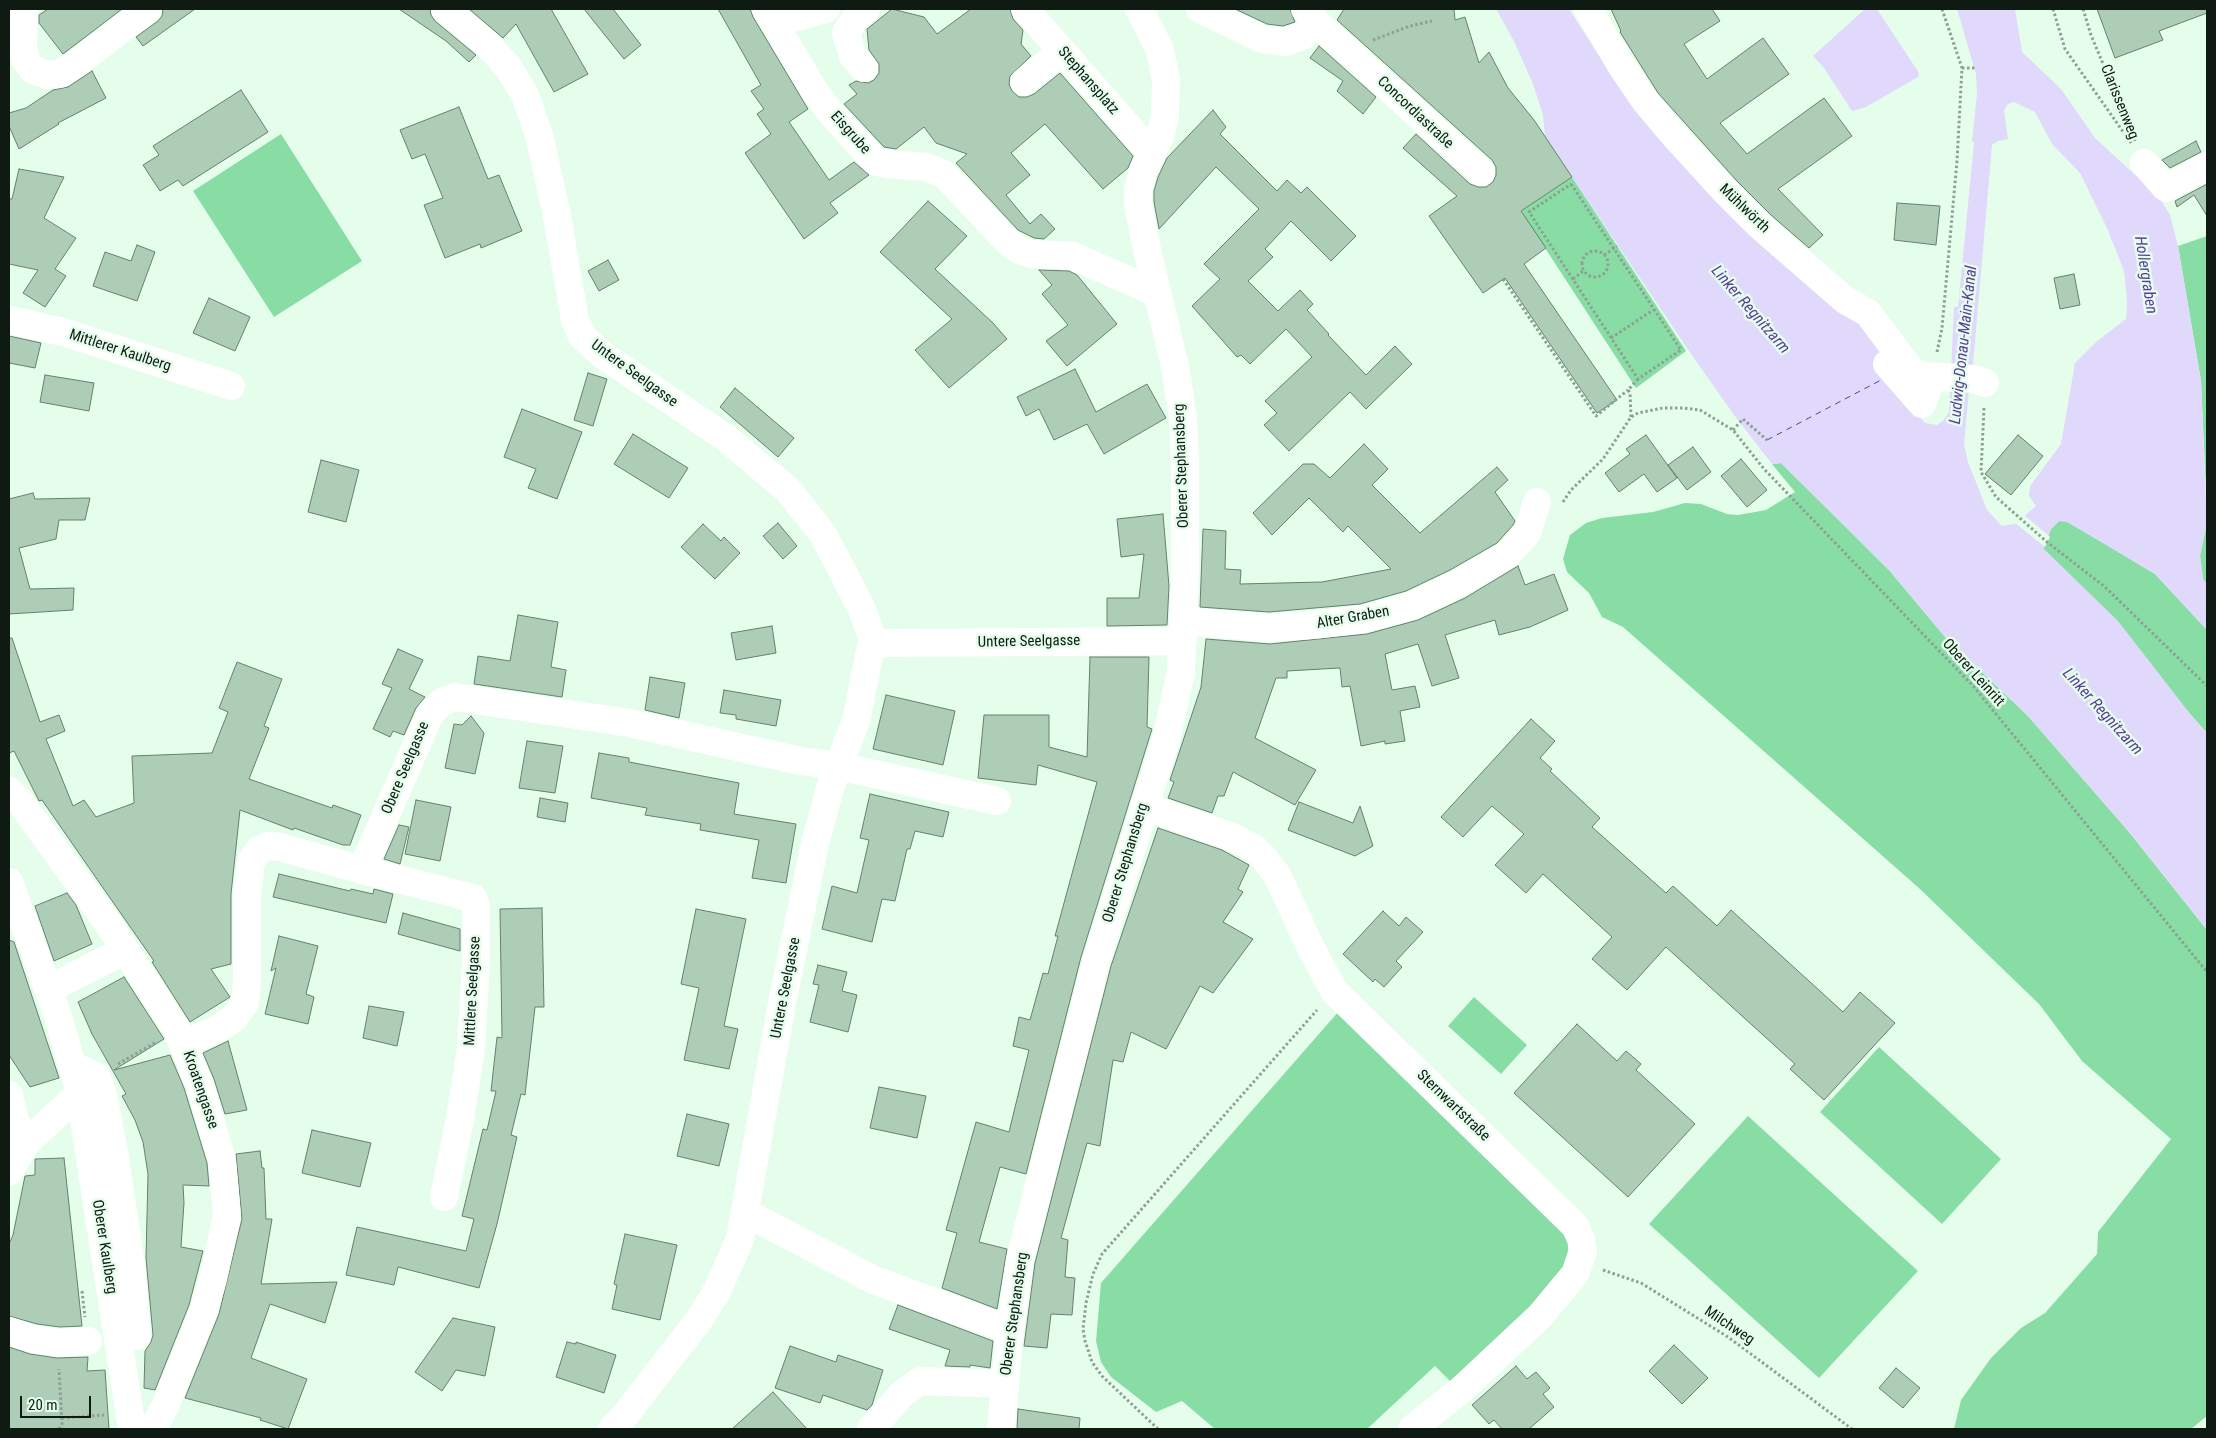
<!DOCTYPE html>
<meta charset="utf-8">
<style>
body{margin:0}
#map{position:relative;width:2216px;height:1438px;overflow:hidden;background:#e5feec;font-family:"Roboto Condensed",sans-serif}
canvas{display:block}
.frame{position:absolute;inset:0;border:10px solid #0f1a12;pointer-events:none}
.scale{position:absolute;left:20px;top:1396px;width:71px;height:22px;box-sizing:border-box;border:2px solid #0f1a12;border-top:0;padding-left:6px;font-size:15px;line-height:18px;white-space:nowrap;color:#0f1a12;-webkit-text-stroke:4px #e5feec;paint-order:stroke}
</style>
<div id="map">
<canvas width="2216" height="1438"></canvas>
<div class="frame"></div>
<div class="scale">20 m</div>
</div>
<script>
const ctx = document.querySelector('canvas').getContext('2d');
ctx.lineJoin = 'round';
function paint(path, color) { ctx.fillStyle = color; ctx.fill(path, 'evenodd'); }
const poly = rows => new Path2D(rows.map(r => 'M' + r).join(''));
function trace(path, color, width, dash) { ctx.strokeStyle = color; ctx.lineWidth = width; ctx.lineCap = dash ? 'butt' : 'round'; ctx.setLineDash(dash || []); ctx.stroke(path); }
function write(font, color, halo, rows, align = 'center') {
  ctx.font = font + ' "Roboto Condensed",sans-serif'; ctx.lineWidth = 5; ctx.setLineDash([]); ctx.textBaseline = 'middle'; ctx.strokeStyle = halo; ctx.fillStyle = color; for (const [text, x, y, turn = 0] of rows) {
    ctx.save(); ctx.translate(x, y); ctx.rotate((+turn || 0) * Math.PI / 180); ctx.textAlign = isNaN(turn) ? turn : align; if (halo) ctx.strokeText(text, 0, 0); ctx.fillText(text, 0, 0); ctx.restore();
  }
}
paint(poly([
 [281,134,362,261,274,317,193,191],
 [1572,177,1686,351,1636,388,1521,211],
 [2207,236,2207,513,2201,381,2178,246],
 [1781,463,1889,570,1945,637,2028,716,2129,832,2207,930,2207,1416,2191,1429,1954,1429,1961,1400,1991,1358,2021,1328,2045,1313,2097,1254,2098,1232,2171,1139,2082,1061,2039,1004,1920,889,1623,627,1602,617,1589,593,1567,572,1563,559,1570,535,1586,523,1602,518,1653,512,1685,503,1701,504,1727,514,1738,515,1766,510,1795,492,1772,464],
 [2059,521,2067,521,2155,574,2207,630,2207,733,2043,549,2051,529],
 [2207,523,2207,584,2203,579,2200,555],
 [1474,997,1527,1045,1501,1074,1448,1026],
 [1339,1011,1564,1232,1569,1245,1564,1272,1454,1385,1435,1366,1367,1429,1215,1429,1182,1401,1156,1412,1111,1377,1101,1362,1096,1341,1101,1283],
 [1879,1047,2001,1159,1942,1224,1820,1112],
 [1748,1116,1918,1271,1819,1378,1649,1224]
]), '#88dda5');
paint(poly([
 [1496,9,1569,9,1605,65,1856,316,1891,361,1913,409,1925,423,1937,425,1944,420,1949,412,1954,307,1958,307,1974,143,1972,141,1977,94,1976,74,1957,9,2015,9,2022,52,2061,89,2095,138,2159,197,2170,215,2178,246,2201,381,2207,523,2200,555,2203,579,2207,584,2207,630,2155,574,2067,522,2059,521,2051,529,2043,548,2118,621,2191,715,2207,733,2207,930,2129,832,2028,716,1945,637,1889,570,1781,463,1772,464,1734,415,1689,351,1545,137,1543,115,1533,84,1514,41],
 [2014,102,2035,112,2052,144,2080,173,2107,228,2124,271,2127,302,2126,319,2096,342,2075,363,2061,444,2030,486,2029,496,2036,506,2015,524,2002,526,1987,510,1968,462,1964,445,1971,368,1973,365,1992,145,1998,141,2008,139,2004,110,2008,104],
 [1865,9,1877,9,1919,73,1918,77,1866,107,1852,111,1824,68,1813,56]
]), '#e0d9fb');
paint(poly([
 [2023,514,2050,537,2045,547,2014,522]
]), '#e5feec');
trace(poly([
 [1767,440,1883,379]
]), '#5c3d9a', 1, [6, 5]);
const building = poly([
 [48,9,122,9,63,54,39,23,39,15,48,9],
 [163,9,195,9,143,46,136,37,158,21,162,16,163,9],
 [399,9,430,9,431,15,435,21,476,55,469,62,446,41,399,9],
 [469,9,551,9,588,74,554,92,516,24,503,38,469,9],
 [584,9,613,9,641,45,624,59,584,9],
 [718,9,750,9,753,17,808,109,789,122,829,180,854,162,869,175,830,203,838,213,804,239,745,153,771,134,757,114,764,109,751,91,761,85,718,9],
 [892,9,924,17,937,34,971,9,1010,9,1013,19,1023,30,1021,44,1031,56,1010,76,1009,84,1012,91,1019,97,1027,97,1034,94,1060,73,1133,156,1128,168,1103,189,1045,124,1011,153,1030,175,1006,195,1030,224,1041,214,1055,229,1044,239,1034,238,1018,230,956,163,967,154,936,143,924,127,896,149,884,147,844,104,857,94,849,85,856,81,868,83,874,80,879,73,879,64,869,50,867,29,892,9],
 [1235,9,1290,9,1295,22,1283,26,1267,24,1235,9],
 [1344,9,1454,9,1455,20,1465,17,1479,63,1489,52,1508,88,1534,120,1572,177,1521,211,1546,248,1524,264,1617,400,1597,413,1505,278,1483,293,1429,216,1457,196,1403,148,1416,134,1470,184,1478,187,1486,187,1493,182,1496,175,1496,167,1492,160,1337,20,1344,9],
 [1611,9,1712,9,1720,21,1684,44,1707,79,1763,38,1789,74,1720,123,1747,154,1824,98,1852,136,1778,189,1823,235,1809,248,1771,215,1736,180,1658,93,1620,32,1621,31,1611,9],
 [2097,9,2207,9,2207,13,2159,31,2163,40,2115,58,2097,9],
 [1319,46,1376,97,1363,114,1337,91,1343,81,1310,58,1319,46],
 [92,71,106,98,58,123,59,124,19,149,9,126,9,113,26,108,53,90,68,87,92,71],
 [241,90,268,132,183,186,178,180,160,191,143,165,159,155,153,146,241,90],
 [459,107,488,179,499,175,522,231,481,248,480,244,445,258,424,205,443,198,425,154,412,159,400,130,459,107],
 [1213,110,1226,127,1220,134,1277,191,1287,180,1301,193,1307,187,1356,236,1331,261,1291,221,1265,249,1273,257,1248,281,1278,311,1300,290,1313,304,1307,310,1329,334,1328,335,1366,375,1395,346,1412,364,1366,409,1350,392,1289,451,1264,425,1277,413,1265,401,1312,357,1286,329,1250,364,1241,355,1237,357,1192,306,1220,279,1204,264,1259,209,1216,167,1159,229,1154,202,1154,191,1158,177,1167,158,1213,110],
 [2196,141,2201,152,2170,168,2162,160,2196,141],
 [19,169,64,177,44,218,76,238,55,269,66,276,45,307,23,293,38,270,9,264,9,199,12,199,19,169],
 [2207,184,2207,216,2194,195,2177,207,2175,201,2207,184],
 [928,201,967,236,935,269,993,323,1007,339,949,388,915,350,952,319,880,252,928,201],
 [1897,203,1940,206,1936,245,1894,240,1897,203],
 [137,245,155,252,137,301,93,286,105,252,131,261,137,245],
 [608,260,619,280,599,291,588,271,608,260],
 [1039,270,1069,271,1077,275,1117,324,1067,366,1046,341,1068,325,1042,294,1052,285,1039,270],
 [2074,274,2080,305,2060,309,2054,278,2074,274],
 [209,298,250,317,235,351,193,333,209,298],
 [9,336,41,343,35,368,9,363,9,336],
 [1075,369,1096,412,1147,384,1166,418,1104,454,1087,424,1054,440,1039,409,1026,416,1017,397,1075,369],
 [588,373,607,379,593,426,574,420,588,373],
 [45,375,94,383,89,411,40,402,45,375],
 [735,388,794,438,778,457,720,407,735,388],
 [522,409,582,432,557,499,528,488,536,469,504,457,522,409],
 [633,434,688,468,669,498,614,464,633,434],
 [1646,435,1677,478,1657,492,1644,474,1619,492,1605,473,1630,454,1626,449,1646,435],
 [2018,435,2043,456,2011,495,1985,474,2018,435],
 [1364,444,1388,469,1372,485,1420,533,1497,467,1508,480,1495,492,1515,521,1513,525,1497,543,1450,570,1406,591,1360,604,1269,612,1200,607,1203,529,1226,531,1225,569,1241,570,1240,584,1322,582,1391,569,1348,526,1343,532,1309,498,1272,535,1253,513,1303,464,1314,464,1330,478,1364,444],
 [1693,447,1711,472,1687,490,1668,465,1693,447],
 [1741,459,1767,490,1747,507,1721,476,1741,459],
 [321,460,359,470,346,522,308,512,321,460],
 [33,493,35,499,90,498,85,520,59,520,56,539,19,548,30,589,74,588,73,610,9,614,9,499,33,493],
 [1163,514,1169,586,1167,625,1107,626,1107,598,1139,598,1144,554,1121,557,1117,519,1163,514],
 [778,523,797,546,783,559,763,536,778,523],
 [703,524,721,541,724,537,740,553,715,579,681,547,703,524],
 [1518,566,1525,585,1554,574,1568,610,1530,627,1499,635,1495,620,1445,635,1459,678,1432,686,1418,644,1385,654,1392,690,1415,686,1420,707,1400,711,1405,741,1385,744,1385,741,1361,746,1350,686,1342,687,1340,668,1287,671,1287,678,1276,678,1255,738,1316,770,1295,805,1233,772,1224,796,1218,796,1212,813,1168,798,1174,782,1170,780,1201,687,1206,639,1270,644,1367,634,1418,620,1465,598,1518,566],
 [518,615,558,622,551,667,566,670,562,697,474,684,478,656,510,661,518,615],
 [772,626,776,653,736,660,731,633,772,626],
 [9,638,12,638,40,722,59,715,65,731,46,739,73,806,84,800,96,817,134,803,132,756,212,753,228,712,219,708,237,662,282,679,264,726,269,728,249,779,332,808,333,805,361,815,350,845,343,845,294,828,293,830,240,810,231,894,231,964,211,969,230,997,190,1022,152,962,154,961,117,908,42,800,39,801,14,751,9,753,9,638],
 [398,649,423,660,409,689,425,697,416,708,404,735,393,731,390,737,373,729,392,688,382,684,398,649],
 [1090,657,1149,657,1147,727,1152,729,1081,957,1026,1174,1000,1167,979,1242,1007,1249,997,1309,942,1288,957,1233,946,1230,976,1122,1009,1132,1029,1050,1013,1046,1019,1017,1030,1020,1043,973,1048,974,1058,936,1055,936,1097,782,1038,765,1036,785,978,778,984,715,1049,715,1049,747,1087,757,1090,657],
 [650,677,685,683,679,718,645,710,650,677],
 [724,690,781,700,776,726,736,719,736,715,720,713,724,690],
 [886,695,955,711,943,765,873,749,886,695],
 [471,716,484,733,475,774,445,768,454,724,462,725,471,716],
 [1531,719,1555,741,1540,758,1552,769,1550,771,1600,818,1592,827,1666,893,1673,886,1717,926,1731,910,1843,1012,1860,992,1895,1023,1824,1100,1790,1069,1795,1064,1666,947,1627,990,1592,959,1612,937,1543,874,1526,893,1495,865,1524,834,1492,806,1463,837,1441,817,1531,719],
 [527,741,563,746,555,793,519,788,527,741],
 [599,753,629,758,629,762,739,783,734,814,796,824,786,883,752,878,759,840,700,830,701,824,645,815,647,808,591,798,599,753],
 [870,794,949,812,943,837,915,831,910,849,907,849,895,901,882,899,872,942,822,929,832,886,857,893,869,840,860,838,870,794],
 [540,798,568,803,565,822,537,817,540,798],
 [416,800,451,807,440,861,405,854,416,800],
 [1299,802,1353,823,1360,806,1373,846,1355,856,1288,830,1299,802],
 [399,825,409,827,400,864,384,859,399,825],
 [1158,828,1222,850,1249,865,1238,889,1243,892,1223,922,1253,939,1213,993,1200,986,1166,1049,1131,1032,1123,1062,1113,1060,1100,1146,1087,1143,1061,1238,1068,1240,1065,1277,1075,1278,1072,1315,1051,1314,1047,1348,1024,1346,1035,1263,1111,966,1158,828],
 [279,874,350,891,351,889,373,894,374,889,393,894,386,923,273,897,279,874],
 [67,893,76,905,92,944,54,961,35,906,67,893],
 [542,908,544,1007,535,1007,525,1095,521,1094,511,1135,517,1137,497,1224,479,1288,398,1267,394,1285,346,1275,357,1227,466,1251,474,1219,462,1216,483,1129,487,1130,496,1091,491,1091,497,1037,502,1038,500,909,542,908],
 [696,909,746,919,724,1026,738,1029,729,1069,684,1060,699,988,681,984,696,909],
 [1383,911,1399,926,1406,917,1423,932,1396,961,1402,967,1384,987,1375,979,1373,982,1343,954,1383,911],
 [403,913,460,929,460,951,398,934,403,913],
 [279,936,318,946,306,994,314,997,308,1024,265,1014,276,968,271,971,279,936],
 [9,940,14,942,59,1078,30,1087,9,1055,9,940],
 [818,965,847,972,842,991,857,995,848,1032,810,1022,819,985,813,984,818,965],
 [124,977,164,1039,114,1070,170,1055,184,1088,207,1163,209,1186,183,1185,184,1203,181,1247,203,1251,189,1305,155,1390,144,1388,145,1351,151,1342,153,1335,146,1258,148,1174,143,1142,135,1120,122,1096,126,1094,92,1034,78,1002,124,977],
 [369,1006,404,1012,397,1046,363,1038,369,1006],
 [1577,1024,1617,1061,1626,1051,1641,1064,1636,1070,1695,1124,1628,1197,1514,1093,1577,1024],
 [228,1041,247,1110,225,1114,214,1079,203,1053,228,1041],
 [879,1087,926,1096,917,1138,870,1128,879,1087],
 [687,1114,729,1124,719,1166,677,1156,687,1114],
 [312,1130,371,1143,360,1187,302,1173,312,1130],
 [260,1151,262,1168,264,1168,266,1219,272,1219,261,1284,337,1282,325,1323,270,1304,251,1358,307,1379,288,1429,260,1420,261,1418,185,1398,219,1314,242,1219,236,1154,260,1151],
 [64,1158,82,1326,60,1327,37,1324,9,1316,9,1244,13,1235,25,1176,35,1175,35,1159,64,1158],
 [625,1234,677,1245,660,1320,612,1309,617,1285,614,1284,625,1234],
 [898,1305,993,1341,990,1368,970,1365,970,1367,945,1366,950,1350,889,1329,898,1305],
 [453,1318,495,1327,485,1376,456,1370,442,1391,415,1372,453,1318],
 [567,1342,576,1344,576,1342,616,1355,604,1393,556,1377,567,1342],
 [1674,1345,1708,1378,1682,1404,1649,1371,1674,1345],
 [790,1346,836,1362,838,1355,883,1370,872,1405,867,1410,823,1395,820,1403,775,1388,790,1346],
 [9,1347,30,1354,57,1358,88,1357,87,1371,105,1370,109,1429,9,1429,9,1347],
 [1516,1366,1527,1379,1536,1372,1550,1388,1543,1394,1554,1407,1529,1429,1502,1429,1494,1420,1489,1424,1472,1405,1516,1366],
 [1896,1368,1920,1388,1903,1408,1879,1388,1896,1368],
 [773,1392,807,1429,732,1429,773,1392],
 [1018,1409,1080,1418,1079,1429,1017,1429,1018,1409]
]);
paint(building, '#aecdb7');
trace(building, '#64816d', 1);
trace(poly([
 [2053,9,2065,49,2131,143],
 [2083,9,2091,35,2135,141],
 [1373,40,1410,26,1432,21],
 [1962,68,1975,68],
 [1571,184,1681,350,1638,379,1529,212,1571,184],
 '1582 264a13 13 0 1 1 26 0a13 13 0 1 1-26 0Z',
 [1604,255,1617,246],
 [1503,279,1596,416,1628,390],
 [1573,279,1583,271],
 [1611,338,1653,310],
 [1937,352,1942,328,1957,161,1962,68,1942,9],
 [1984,408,1981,472,1996,497,2047,542,2105,587,2207,686],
 [1631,417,1630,393,1628,390,1638,379],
 [1733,430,1743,419,1767,440],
 [1563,502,1571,490,1603,459,1631,417,1638,413,1663,408,1683,408,1700,410,1733,430,1764,469,1974,687,2207,972],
 [118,1064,156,1042],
 [1603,1270,1641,1283,1728,1337,1852,1429],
 [82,1291,85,1317],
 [62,1418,104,1415],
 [59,1429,62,1424,59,1369],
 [1158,1429,1102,1376,1092,1362,1085,1341,1083,1329,1086,1303,1093,1274,1102,1254,1317,1010]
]), '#8da093', 3, [2.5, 2.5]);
trace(poly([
 [24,9,23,46,25,59,33,70,47,75,60,74,74,65,148,9],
 [445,9,487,44,508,67,525,95,539,135,556,211,575,320,582,336,604,356,726,438,788,490,823,534,861,607,875,645],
 [766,9,815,92,832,114,876,162,888,164,926,167,944,174,1008,242,1019,250,1031,254,1073,256,1157,293],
 [1025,9,1152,154],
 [1200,9,1262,39,1285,42,1304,35,1317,23],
 [1305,9,1317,23,1481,172],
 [1588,9,1622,67,1646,102,1673,134,1725,191,1760,226,1845,300,1868,313,1910,369,1917,374,1925,376,1974,379,1985,383],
 [774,23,826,9],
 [864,68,853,56,846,33,855,19,866,9],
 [1024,82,1062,51],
 [2144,163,2166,188,2207,166],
 [9,320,63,332,231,386],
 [1887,364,1922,404,1932,377],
 [1183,621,1269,628,1313,625,1363,619,1411,606,1457,584,1507,555,1527,533,1537,502],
 [9,791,21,803,105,919,177,1030,199,1083,222,1160,227,1216,213,1279,204,1310,166,1404,153,1429],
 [1144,806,1232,837,1255,849,1264,858,1277,875,1311,948,1334,991,1575,1226,1581,1239,1583,1251,1575,1274,1540,1316,1461,1390,1412,1429],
 [362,870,430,714,442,702,455,697,629,723,801,761,838,766,997,801],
 [9,882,58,1016,80,1093,132,1429],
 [49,989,125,950],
 [184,1044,218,1029,234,1018,245,1003,247,983,247,894,251,862,258,851,268,846,280,847,362,870,473,898,476,907,476,961,471,1049,460,1119,444,1197],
 [73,1066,96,1076,103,1094,114,1152,131,1265,137,1336],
 [9,1095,14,1117,25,1144],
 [9,1172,25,1144,80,1093],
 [746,1213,874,1280,1010,1330],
 [9,1331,33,1339,59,1343,88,1341],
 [612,1429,623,1418,699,1320,717,1291,740,1239,783,998,815,844,830,788,856,721,870,651,875,645,889,643,1183,641],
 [871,1429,902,1394,920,1381,1005,1384],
 [1001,1429,1010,1330,1020,1260,1096,962,1166,739,1181,672,1185,571,1185,461,1183,418,1175,366,1147,250,1138,203,1138,189,1143,171,1160,137,1165,117,1166,80,1160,50,1139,9]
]), '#fff', 28);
write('15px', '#0f1a12', '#e5feec', [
 ["Stephansplatz",1088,81,49],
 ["Clarissenweg",2119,102,68],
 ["Concordiastraße",1415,113,43],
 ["Eisgrube",850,133,48],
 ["Mühlwörth",1744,209,44],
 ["Mittlerer Kaulberg",120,351,18],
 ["Untere Seelgasse",634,374,36],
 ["Oberer Stephansberg",1182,466,-92],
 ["Alter Graben",1353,618,-10],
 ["Untere Seelgasse",1029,642,-1],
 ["Oberer Leinritt",1973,673,48],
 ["Obere Seelgasse",406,768,-67],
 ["Oberer Stephansberg",1126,863,-73],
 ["Untere Seelgasse",786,988,-79],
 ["Mittlere Seelgasse",473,991,-87],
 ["Kroatengasse",200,1090,71],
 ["Sternwartstraße",1453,1106,44],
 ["Oberer Kaulberg",104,1247,81],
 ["Oberer Stephansberg",1015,1314,-82],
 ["Milchweg",1729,1326,34]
]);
write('italic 16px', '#5c3d9a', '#e5feec', [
 ["Hollergraben",2145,275,81],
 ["Linker Regnitzarm",1750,310,49],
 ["Ludwig-Donau-Main-Kanal",1964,345,-84],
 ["Linker Regnitzarm",2102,712,48]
]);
</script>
